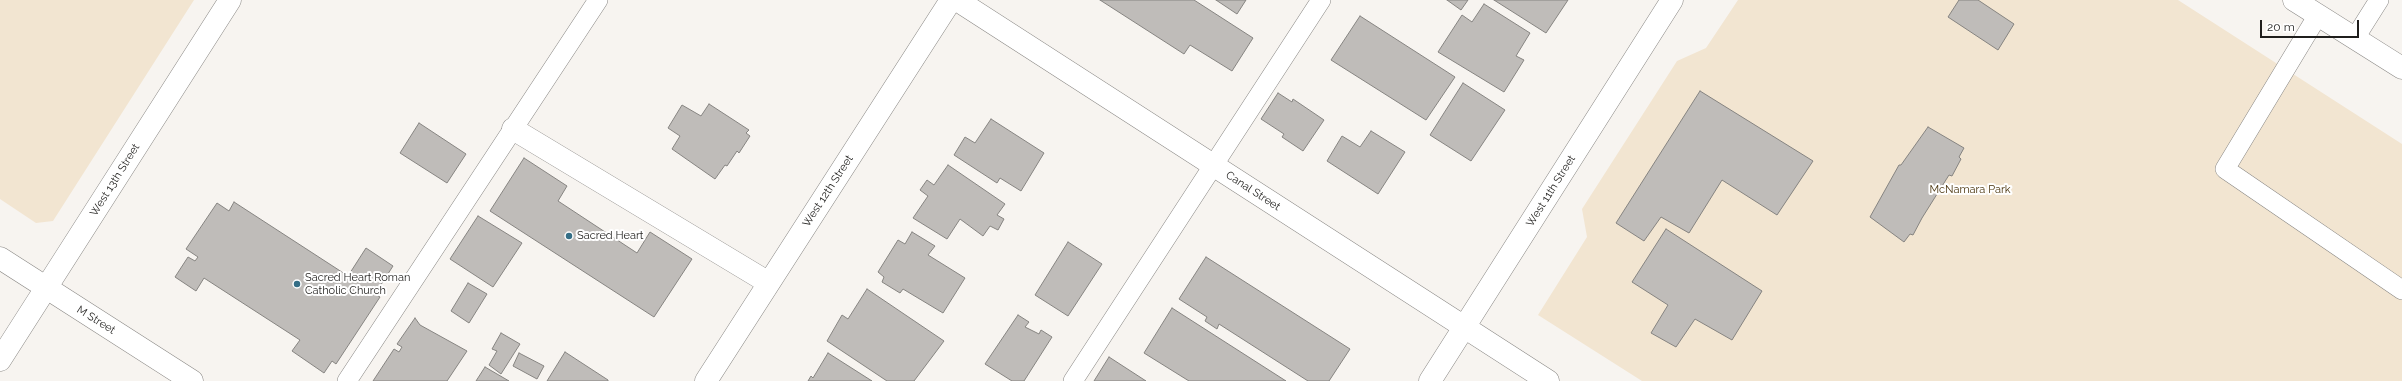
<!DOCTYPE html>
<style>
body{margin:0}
#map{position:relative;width:2402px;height:381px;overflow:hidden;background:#f7f4f0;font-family:Raleway,sans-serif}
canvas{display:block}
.scale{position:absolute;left:2260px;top:20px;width:99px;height:18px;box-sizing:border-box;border:2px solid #1f1e1c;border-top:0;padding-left:5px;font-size:12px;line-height:14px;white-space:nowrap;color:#1f1e1c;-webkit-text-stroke:3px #fff;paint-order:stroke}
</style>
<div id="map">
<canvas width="2402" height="381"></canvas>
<div class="scale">20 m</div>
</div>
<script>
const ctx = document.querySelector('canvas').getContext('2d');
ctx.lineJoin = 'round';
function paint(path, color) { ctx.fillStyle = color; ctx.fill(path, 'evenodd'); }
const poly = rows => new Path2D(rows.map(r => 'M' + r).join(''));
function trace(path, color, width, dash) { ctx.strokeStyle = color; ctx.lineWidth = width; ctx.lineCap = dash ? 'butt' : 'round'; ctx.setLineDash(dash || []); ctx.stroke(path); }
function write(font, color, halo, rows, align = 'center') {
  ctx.font = font + ' Raleway,sans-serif'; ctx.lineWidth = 4; ctx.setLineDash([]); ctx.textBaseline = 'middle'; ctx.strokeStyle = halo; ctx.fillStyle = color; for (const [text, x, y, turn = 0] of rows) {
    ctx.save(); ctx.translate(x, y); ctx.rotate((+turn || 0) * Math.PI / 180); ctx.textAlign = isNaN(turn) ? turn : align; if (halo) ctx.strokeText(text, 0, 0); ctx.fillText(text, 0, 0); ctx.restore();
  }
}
paint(poly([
 [0,0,194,0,53,221,36,223,0,199],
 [1738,0,2178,0,2402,144,2402,381,1642,381,1538,315,1587,237,1582,209,1677,61,1706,48]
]), '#f2e5d1');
const building = poly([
 [1100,0,1194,0,1253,38,1232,71,1190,45,1184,54,1100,0],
 [1216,0,1246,0,1237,14,1216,0],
 [1447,0,1468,0,1461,10,1447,0],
 [1494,0,1568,0,1546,33,1494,0],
 [1959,0,1978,0,2014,24,1998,50,1948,17,1959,0],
 [1484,4,1530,33,1516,56,1524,60,1504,92,1438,52,1462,15,1472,22,1484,4],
 [1360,16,1455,77,1426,120,1331,60,1360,16],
 [1463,83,1505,110,1471,161,1430,135,1463,83],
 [1700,91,1813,161,1777,215,1722,180,1689,233,1661,217,1644,241,1616,223,1700,91],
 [1278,93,1292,102,1293,99,1324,120,1303,151,1282,137,1284,134,1261,119,1278,93],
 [709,104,749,130,746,133,750,136,739,153,737,151,727,166,725,165,715,179,672,149,680,136,668,128,682,105,701,116,709,104],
 [991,119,1044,153,1021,191,1000,178,997,183,954,155,965,137,975,143,991,119],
 [419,123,466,154,447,183,400,153,419,123],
 [1928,127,1964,148,1959,157,1961,159,1952,176,1949,175,1922,218,1913,235,1910,234,1904,242,1870,217,1899,165,1901,165,1928,127],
 [1371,131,1405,152,1378,194,1327,161,1342,136,1360,147,1371,131],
 [524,158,567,186,558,201,637,253,650,232,692,259,654,317,490,211,524,158],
 [948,165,1005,204,997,215,1004,219,998,230,990,226,983,236,960,219,947,239,913,218,928,196,920,190,927,180,934,185,948,165],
 [234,202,348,276,366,248,393,266,375,294,380,297,336,364,332,361,324,373,292,351,300,340,204,278,196,291,175,277,188,257,195,261,198,257,186,249,217,203,229,211,234,202],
 [478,216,522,243,493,287,450,259,478,216],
 [1666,229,1762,291,1732,340,1695,319,1676,347,1651,333,1668,305,1632,282,1666,229],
 [912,232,935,246,928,255,965,278,943,313,903,289,900,293,882,282,884,277,878,272,898,240,905,244,912,232],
 [1068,242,1102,264,1068,316,1035,295,1068,242],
 [1206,257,1350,349,1329,381,1308,381,1219,324,1217,329,1205,321,1207,317,1179,299,1206,257],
 [468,283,487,294,469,323,451,311,468,283],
 [867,289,944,341,914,381,887,381,827,341,842,315,848,319,867,289],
 [1172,308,1286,381,1189,381,1144,353,1172,308],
 [1018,315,1029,322,1025,327,1039,334,1041,330,1052,337,1024,381,1012,381,985,364,1018,315],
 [415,318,420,325,467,351,447,381,373,381,394,349,399,352,402,347,397,344,415,318],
 [501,333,520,344,501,374,489,365,497,351,492,349,501,333],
 [565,352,608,380,608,381,547,381,565,352],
 [519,353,544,366,537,379,513,366,519,353],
 [828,353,872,381,808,381,811,376,813,378,828,353],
 [1109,357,1146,381,1094,381,1109,357],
 [485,367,509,381,476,381,485,367]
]);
paint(building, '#bfbcb9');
trace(building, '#868481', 1);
const lane = poly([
 [2318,15,2225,169,2402,290],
 [2355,38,2379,0],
 [347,381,598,0],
 [1073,381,1321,0]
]);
const street = poly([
 [957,0,1548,381],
 [2294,0,2402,68],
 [513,129,769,283],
 [0,360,230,0],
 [706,381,951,0],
 [1430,381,1672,0]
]);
const secondary = poly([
 [0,258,192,381]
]);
trace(lane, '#898784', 20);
trace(street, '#898784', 23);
trace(secondary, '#898784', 23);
trace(lane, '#fff', 19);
trace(street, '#fff', 22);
trace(secondary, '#fff', 22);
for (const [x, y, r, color] of [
 [569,236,4,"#346e86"],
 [297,284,4,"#346e86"]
]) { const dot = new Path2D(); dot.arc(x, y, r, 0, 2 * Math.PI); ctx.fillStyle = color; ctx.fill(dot); trace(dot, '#fff', 1.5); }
write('11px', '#1f1e1c', '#fff', [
 ["West 13th Street",115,180,-58],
 ["West 12th Street",828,191,-57],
 ["Canal Street",1253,191,33],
 ["West 11th Street",1551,191,-58],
 ["M Street",96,320,32]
]);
write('11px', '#48320a', '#fff', [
 ["McNamara Park",1970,190]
]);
write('11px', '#1f1e1c', '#fff', [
 ["Sacred Heart",577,236],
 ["Sacred Heart Roman",305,278],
 ["Catholic Church",305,291]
], 'left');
</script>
